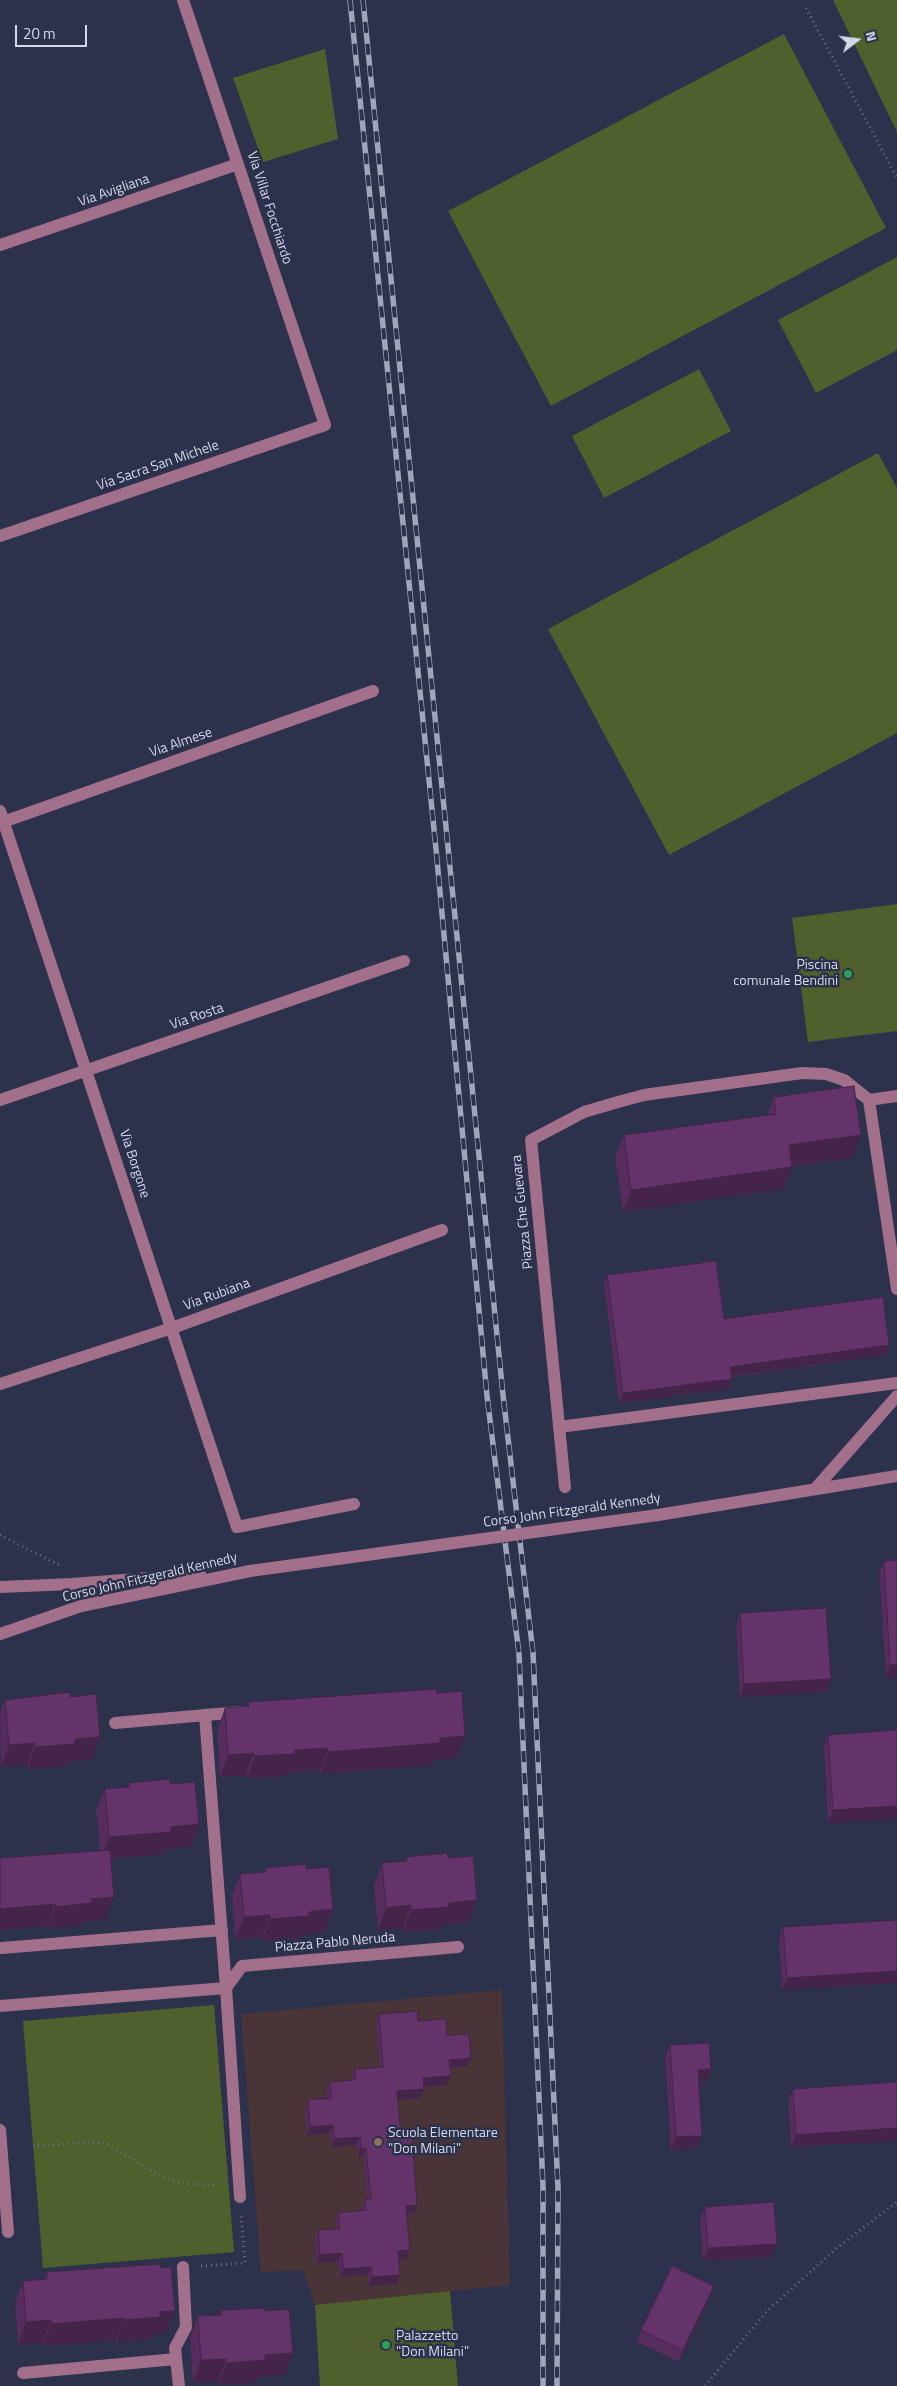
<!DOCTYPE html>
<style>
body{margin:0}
#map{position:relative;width:897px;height:2386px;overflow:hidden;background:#2c314c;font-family:"Titillium Web",sans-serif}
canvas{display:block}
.north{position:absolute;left:832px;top:15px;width:50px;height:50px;-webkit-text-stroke:4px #2c314c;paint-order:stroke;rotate:75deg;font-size:14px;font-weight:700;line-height:20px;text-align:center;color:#d4d9ea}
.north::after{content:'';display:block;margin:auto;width:18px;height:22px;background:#d4d9ea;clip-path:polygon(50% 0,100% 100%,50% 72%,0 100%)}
.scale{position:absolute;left:15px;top:25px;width:72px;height:22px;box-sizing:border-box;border:2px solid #d4d9ea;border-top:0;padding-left:6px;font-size:15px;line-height:18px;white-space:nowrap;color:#d4d9ea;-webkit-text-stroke:4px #2c314c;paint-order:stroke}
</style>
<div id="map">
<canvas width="897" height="2386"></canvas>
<div class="north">N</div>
<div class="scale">20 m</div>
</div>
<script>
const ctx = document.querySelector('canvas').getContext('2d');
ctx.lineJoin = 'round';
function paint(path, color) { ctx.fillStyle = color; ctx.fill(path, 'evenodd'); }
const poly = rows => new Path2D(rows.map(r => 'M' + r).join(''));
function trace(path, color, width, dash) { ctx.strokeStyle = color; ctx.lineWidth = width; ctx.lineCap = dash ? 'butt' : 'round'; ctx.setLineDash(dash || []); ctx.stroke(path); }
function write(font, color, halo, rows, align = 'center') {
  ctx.font = font + ' "Titillium Web",sans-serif'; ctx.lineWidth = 5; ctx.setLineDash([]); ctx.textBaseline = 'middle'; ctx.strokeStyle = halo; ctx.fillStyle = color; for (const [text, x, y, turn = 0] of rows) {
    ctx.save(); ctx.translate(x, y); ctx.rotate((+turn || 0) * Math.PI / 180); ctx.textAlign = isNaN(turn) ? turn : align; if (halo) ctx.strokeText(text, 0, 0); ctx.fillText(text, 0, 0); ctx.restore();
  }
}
paint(poly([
 [502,1990,510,2285,315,2305,303,2270,261,2272,241,2014]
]), '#493437');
paint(poly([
 [833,0,897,0,897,132],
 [784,34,886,228,551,406,448,211],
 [325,49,338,139,263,162,233,78],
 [897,257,897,350,816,393,778,320],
 [699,369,731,431,604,498,572,436],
 [878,453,897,488,897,733,669,855,548,629],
 [897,904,897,1031,808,1042,792,918],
 [214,2005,234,2252,43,2268,23,2021],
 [450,2291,458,2386,320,2386,315,2305]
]), '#50602c');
trace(poly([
 [806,8,897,178],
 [0,1535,59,1565],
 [33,2146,91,2142,107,2144,157,2174,179,2182,201,2185,223,2184],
 [201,2266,245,2263,241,2214],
 [705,2386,767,2311,837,2248,897,2202]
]), '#6a6f86', 3, [1, 4]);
trace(poly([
 [0,245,238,164],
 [0,536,325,425,183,0],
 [0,811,237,1527,354,1504],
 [0,823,373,691],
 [897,1096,869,1100,897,1289],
 [0,1100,404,961],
 [0,1384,172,1328,442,1230],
 [559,1427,897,1383],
 [565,1487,531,1140,584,1112,618,1102,644,1095,802,1073,826,1074,844,1080,869,1100],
 [815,1489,897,1396],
 [658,1515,897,1476],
 [0,1587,72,1584,200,1574],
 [0,1634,81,1606,250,1571],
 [205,1715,226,1988],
 [115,1723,240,1712],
 [2,1948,222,1930],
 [226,1988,242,1966,458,1947],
 [0,2006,226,1988,240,2197],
 [0,2130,8,2232],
 [23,2373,176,2359],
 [179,2386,175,2348,186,2327,183,2267]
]), '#a3708c', 12);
const rail = poly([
 [350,0,436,849,487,1396,519,1654,543,2187,543,2386],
 [363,0,503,1395,533,1653,558,2188,557,2386]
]);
trace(rail, '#a0a5b9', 5.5);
trace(rail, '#2c314c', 4, [11]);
trace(poly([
 [250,1571,658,1515]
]), '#a3708c', 12);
paint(poly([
 [774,1097,853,1158,792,1166,784,1189,623,1212,615,1157,624,1135,767,1115],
 [607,1275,724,1319,889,1345,886,1355,732,1377,732,1379,728,1389,619,1403,604,1285],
 [897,1560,897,1677,886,1678,879,1573,884,1561],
 [740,1613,827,1692,740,1697,736,1626],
 [437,1693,457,1758,434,1760,432,1765,320,1774,320,1770,287,1773,286,1776,247,1778,246,1775,220,1777,217,1730,225,1708,248,1706,249,1702],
 [70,1697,92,1759,69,1761,67,1766,27,1769,27,1765,1,1767,0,1713,5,1700],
 [897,1730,828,1823,824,1747,828,1735],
 [129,1783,170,1784,199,1824,191,1846,165,1849,163,1854,111,1858,106,1919,85,1921,83,1925,47,1929,47,1926,0,1930,100,1851,96,1811,105,1789,128,1787],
 [407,1857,448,1858,477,1900,469,1922,443,1925,441,1929,403,1932,403,1928,378,1930,374,1886,382,1863,405,1861],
 [266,1868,306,1869,333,1909,325,1932,303,1934,301,1938,262,1941,262,1937,235,1939,232,1896,240,1874,265,1872],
 [897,1920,782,1990,779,1940,783,1927],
 [379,2014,418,2021,447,2035,467,2066,450,2068,451,2076,447,2085,424,2087,424,2089,421,2098,398,2099,401,2137,414,2213,407,2214,407,2259,398,2259,397,2284,368,2286,368,2275,340,2277,338,2262,316,2263,315,2239,318,2230,336,2229,335,2221,338,2213,362,2211,362,2208,365,2199,367,2199,363,2156,357,2157,356,2145,331,2147,330,2133,307,2135,305,2109,308,2100,327,2099,327,2091,330,2082,352,2081,351,2078,355,2069,380,2067,376,2022],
 [670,2045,711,2069,707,2082,698,2082,697,2148,671,2150,665,2057],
 [897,2082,791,2147,788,2101,793,2089],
 [705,2207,772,2257,703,2261,700,2219],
 [47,2272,167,2333,154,2334,152,2339,116,2342,116,2340,43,2346,43,2343,18,2344,15,2303,23,2281,44,2279],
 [714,2286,709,2299,679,2362,637,2342,641,2330],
 [221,2310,264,2311,293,2353,285,2375,259,2377,257,2382,218,2385,218,2381,193,2383,190,2338,198,2316,220,2315]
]), '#552c5b');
paint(poly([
 [861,1135,853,1158,781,1167,789,1145],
 [792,1167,784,1189,623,1212,631,1190],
 [889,1345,886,1355,726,1377,730,1367],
 [732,1379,728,1389,619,1403,623,1393],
 [890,1665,897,1665,897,1677,886,1678],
 [831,1679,827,1692,740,1697,744,1684],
 [465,1736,457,1758,434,1760,432,1765,320,1774,328,1752,440,1738],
 [100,1737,92,1759,69,1761,67,1766,27,1769,35,1747,75,1739],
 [35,1743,27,1765,1,1767,9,1745],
 [328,1748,320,1770,287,1773,286,1776,247,1778,255,1756,295,1750],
 [254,1753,246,1775,220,1777,228,1755],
 [897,1806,897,1819,828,1823,833,1810],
 [199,1824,191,1846,165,1849,163,1854,101,1859,109,1837,171,1827],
 [114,1897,106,1919,85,1921,83,1925,47,1929,55,1907,91,1899],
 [477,1900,469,1922,443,1925,441,1929,403,1932,411,1910,449,1903],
 [55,1904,47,1926,0,1930,0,1909],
 [411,1905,403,1928,378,1930,386,1908],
 [333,1909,325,1932,303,1934,301,1938,262,1941,270,1919,309,1912],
 [270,1915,262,1937,235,1939,244,1917],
 [897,1971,897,1983,782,1990,787,1978],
 [471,2058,467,2066,446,2068,449,2060],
 [711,2069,707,2082,693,2082,698,2070],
 [451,2076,447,2085,420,2087,423,2078],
 [424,2089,421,2098,394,2100,397,2091],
 [333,2125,330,2133,307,2135,310,2127],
 [897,2128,897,2141,791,2147,796,2135],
 [702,2136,697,2148,671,2150,676,2137],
 [360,2137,356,2145,331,2147,334,2139],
 [361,2148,366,2148,363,2156,357,2157],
 [417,2205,414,2213,403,2214,406,2206],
 [777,2244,772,2257,703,2261,708,2248],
 [410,2250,407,2259,395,2260,398,2251],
 [342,2253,338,2262,316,2263,320,2255],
 [371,2267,368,2275,340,2277,343,2269],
 [400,2275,397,2284,368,2286,372,2277],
 [714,2286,709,2299,679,2362,683,2350],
 [175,2311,167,2333,154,2334,152,2339,116,2342,124,2320,160,2312],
 [124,2318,116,2340,43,2346,51,2324],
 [51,2320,43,2343,18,2344,26,2322],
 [293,2353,285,2375,259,2377,257,2382,218,2385,226,2363,265,2355],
 [226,2359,218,2381,193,2383,201,2360]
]), '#45244a');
const building = poly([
 [854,1086,861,1135,789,1145,792,1167,631,1190,624,1135,776,1114,774,1097,854,1086],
 [716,1261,724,1319,883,1297,889,1345,730,1367,732,1379,623,1393,607,1275,716,1261],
 [897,1560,897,1665,890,1665,884,1561,897,1560],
 [826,1608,831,1679,744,1684,740,1613,826,1608],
 [437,1689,437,1693,462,1691,465,1736,440,1738,440,1743,328,1752,328,1748,295,1750,294,1754,255,1756,254,1753,228,1755,225,1708,249,1706,249,1702,437,1689],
 [70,1692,70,1697,96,1694,100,1737,75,1739,75,1744,35,1747,35,1743,9,1745,5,1700,70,1692],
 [897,1730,897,1806,833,1810,828,1735,897,1730],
 [170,1779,170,1784,195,1782,199,1824,171,1827,171,1832,109,1837,105,1789,129,1787,129,1783,170,1779],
 [110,1850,114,1897,91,1899,92,1903,55,1907,55,1904,0,1909,0,1858,110,1850],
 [447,1853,448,1858,473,1856,477,1900,449,1903,449,1907,411,1910,411,1905,386,1908,382,1863,407,1861,407,1857,447,1853],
 [306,1864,306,1869,329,1867,333,1909,309,1912,309,1916,270,1919,270,1915,244,1917,240,1874,266,1872,266,1868,306,1864],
 [897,1920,897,1971,787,1978,783,1927,897,1920],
 [418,2011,418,2021,446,2019,447,2035,469,2034,471,2058,449,2060,451,2076,423,2078,424,2089,397,2091,401,2137,412,2136,417,2205,406,2206,410,2250,398,2251,400,2275,372,2277,371,2267,343,2269,342,2253,320,2255,318,2230,340,2229,338,2213,366,2210,365,2199,371,2199,366,2148,361,2148,360,2137,334,2139,333,2125,310,2127,308,2100,331,2098,330,2082,355,2080,355,2069,383,2067,379,2014,418,2011],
 [709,2043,711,2069,698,2070,702,2136,676,2137,670,2045,709,2043],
 [897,2082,897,2128,796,2135,793,2089,897,2082],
 [774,2202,777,2244,708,2248,705,2207,774,2202],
 [160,2264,160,2268,171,2267,175,2311,160,2312,160,2317,124,2320,124,2318,51,2324,51,2320,26,2322,23,2281,47,2279,47,2272,160,2264],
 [672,2266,714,2286,683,2350,641,2330,672,2266],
 [264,2308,264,2311,289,2309,293,2353,265,2355,265,2360,226,2363,226,2359,201,2360,198,2316,222,2315,221,2310,264,2308]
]);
paint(building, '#63336a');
trace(building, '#45244a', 1);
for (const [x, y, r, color] of [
 [848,974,5,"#2e9e5b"],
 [378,2142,5,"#8d6e63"],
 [386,2345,5,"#2e9e5b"]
]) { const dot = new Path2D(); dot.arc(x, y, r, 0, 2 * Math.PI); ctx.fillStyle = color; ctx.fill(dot); trace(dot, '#2c314c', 2); }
write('14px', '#d4d9ea', '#2c314c', [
 ["Via Avigliana",114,191,-19],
 ["Via Villar Focchiardo",269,208,72],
 ["Via Sacra San Michele",158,466,-19],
 ["Via Almese",181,743,-19],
 ["Via Rosta",197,1017,-19],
 ["Via Borgone",134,1164,72],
 ["Piazza Che Guevara",523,1212,-96],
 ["Via Rubiana",217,1295,-20],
 ["Corso John Fitzgerald Kennedy",572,1511,-8],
 ["Corso John Fitzgerald Kennedy",150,1578,-13],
 ["Piazza Pablo Neruda",335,1943,-5]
]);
write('14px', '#d4d9ea', '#2c314c', [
 ["Piscina",838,966,"right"],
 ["comunale Bendini",838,982,"right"],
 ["Scuola Elementare",388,2134],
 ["\"Don Milani\"",388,2150],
 ["Palazzetto",396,2337],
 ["\"Don Milani\"",396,2353]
], 'left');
</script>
